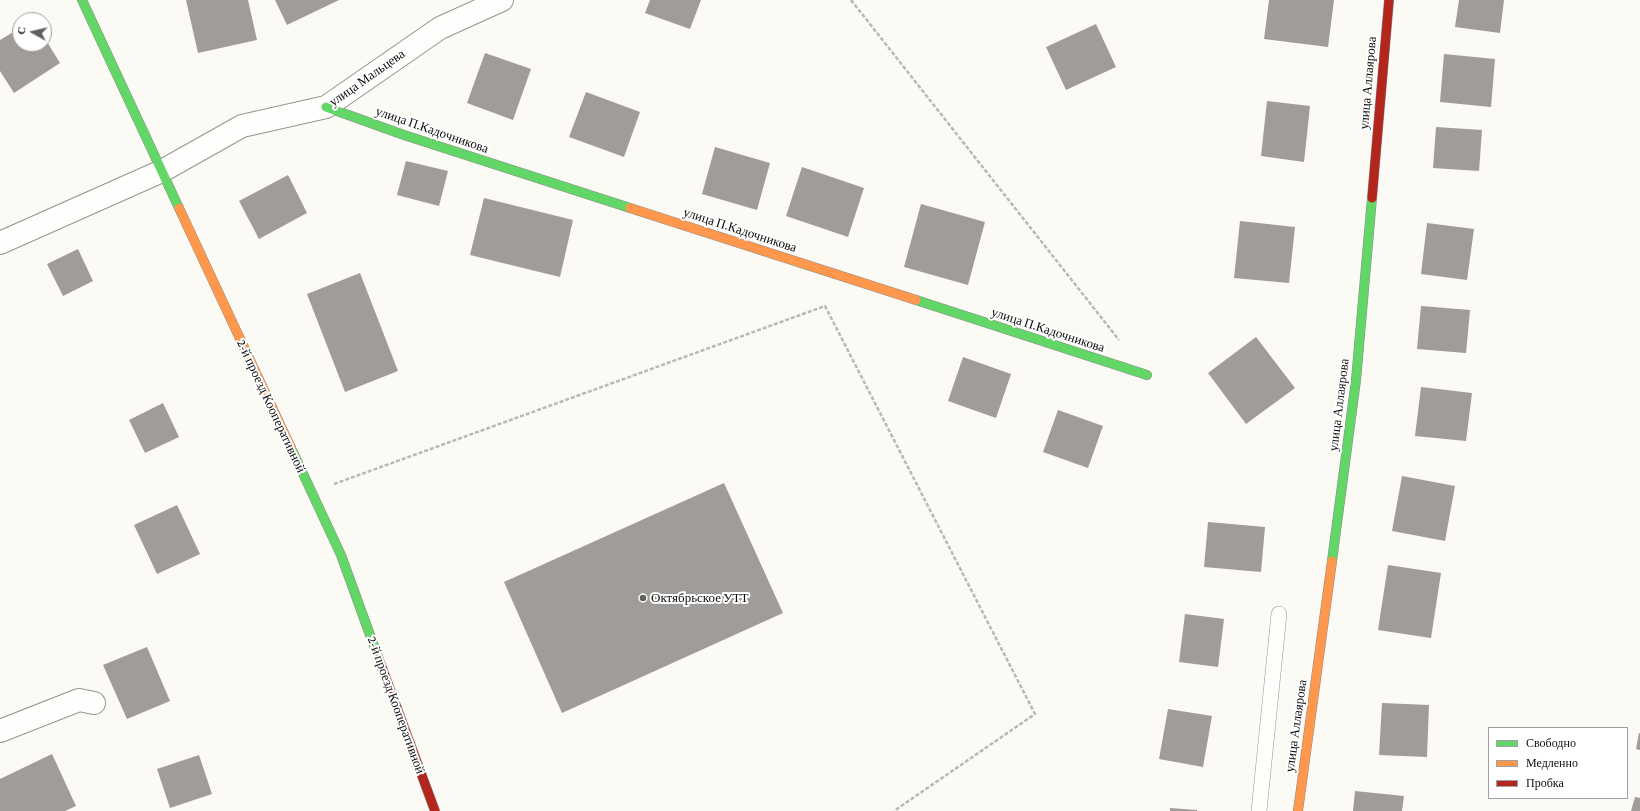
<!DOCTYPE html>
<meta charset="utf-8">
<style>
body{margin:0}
#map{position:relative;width:1640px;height:811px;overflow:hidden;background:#fcfaf4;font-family:"Crimson Pro",serif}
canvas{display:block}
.legend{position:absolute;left:1488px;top:727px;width:140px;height:72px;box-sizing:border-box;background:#fff;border:1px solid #9f9f9f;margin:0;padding:5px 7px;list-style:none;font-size:12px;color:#0e0e0e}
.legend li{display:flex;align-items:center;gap:8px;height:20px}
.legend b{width:20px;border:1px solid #9f9f9f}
.north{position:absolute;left:12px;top:12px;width:40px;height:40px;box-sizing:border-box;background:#fff;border:1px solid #9f9f9f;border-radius:50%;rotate:278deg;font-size:11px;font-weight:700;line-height:16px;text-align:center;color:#0e0e0e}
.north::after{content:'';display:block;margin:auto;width:14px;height:18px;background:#61615e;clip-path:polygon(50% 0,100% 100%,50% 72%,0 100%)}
</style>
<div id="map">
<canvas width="1640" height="811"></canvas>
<ul class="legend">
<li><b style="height:5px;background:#63d668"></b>Свободно</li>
<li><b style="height:5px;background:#ff974d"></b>Медленно</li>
<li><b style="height:5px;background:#b3261e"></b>Пробка</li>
</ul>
<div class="north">С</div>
</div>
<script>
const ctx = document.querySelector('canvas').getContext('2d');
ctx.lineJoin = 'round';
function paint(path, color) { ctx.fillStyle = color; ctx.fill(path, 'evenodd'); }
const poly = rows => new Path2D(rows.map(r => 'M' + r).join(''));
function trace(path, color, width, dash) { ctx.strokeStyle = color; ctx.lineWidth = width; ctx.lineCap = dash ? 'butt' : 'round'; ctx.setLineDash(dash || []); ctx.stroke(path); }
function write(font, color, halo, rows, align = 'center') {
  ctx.font = font + ' "Crimson Pro",serif'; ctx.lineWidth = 4; ctx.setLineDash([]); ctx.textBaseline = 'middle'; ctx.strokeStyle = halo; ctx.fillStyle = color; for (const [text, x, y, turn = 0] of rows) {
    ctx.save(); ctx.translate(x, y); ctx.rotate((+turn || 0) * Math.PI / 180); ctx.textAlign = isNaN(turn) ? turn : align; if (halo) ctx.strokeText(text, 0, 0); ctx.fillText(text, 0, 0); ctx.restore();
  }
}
paint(poly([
 [186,0,248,0,257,40,198,53],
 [275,0,339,0,287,25],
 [650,0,701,0,690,29,645,13],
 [1269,0,1334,0,1328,47,1264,39],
 [1459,0,1504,0,1500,33,1455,27],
 [1096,24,1116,67,1066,90,1046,47],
 [20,28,20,44,44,44,44,37,60,63,14,93,0,71,0,40],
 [485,53,531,69,513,120,467,103],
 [1444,54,1495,59,1491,107,1440,102],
 [586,92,640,112,624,157,569,137],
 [1267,101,1310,106,1304,162,1261,156],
 [1436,127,1482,130,1479,171,1433,168],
 [715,147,770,163,757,210,702,194],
 [406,161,448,171,439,206,397,195],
 [802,167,864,188,848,237,786,216],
 [288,175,307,213,259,239,239,201],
 [484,198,573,220,560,277,470,255],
 [921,204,985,222,968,285,904,267],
 [1240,221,1295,227,1289,283,1234,278],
 [1427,223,1474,229,1467,280,1421,274],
 [78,249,93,281,63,296,47,264],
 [360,273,398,371,345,392,307,294],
 [1421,306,1470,310,1466,353,1417,349],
 [1256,337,1295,388,1246,424,1208,373],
 [963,357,1011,374,996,418,948,401],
 [1421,387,1472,393,1466,441,1415,436],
 [163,403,179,437,145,453,129,420],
 [1058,410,1103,426,1088,468,1043,452],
 [1402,476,1455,486,1445,541,1392,531],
 [724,483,783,613,562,713,504,582],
 [177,505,200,554,157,574,134,525],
 [1208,522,1265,527,1261,572,1204,567],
 [1388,565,1441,573,1431,638,1378,630],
 [1185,614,1224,619,1218,667,1179,662],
 [147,647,170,701,127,719,103,665],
 [1382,703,1429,705,1427,757,1379,755],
 [1168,709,1212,716,1203,767,1159,759],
 [1639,733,1640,733,1640,750,1636,749],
 [52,754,76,806,65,811,0,811,0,779],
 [199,755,212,794,170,808,157,769],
 [1355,791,1404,796,1402,811,1353,811],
 [1635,797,1640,798,1640,811,1631,811],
 [1170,808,1197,810,1197,811,1170,811]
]), '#9f9c99');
const lane = poly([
 [1259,811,1279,614]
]);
const street = poly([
 [0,243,162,171,242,126,326,107,440,28,502,0],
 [0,731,79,700,94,703]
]);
const fast = poly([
 [82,0,179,208],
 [326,107,404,135,630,208],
 [916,300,1147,375],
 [291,448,341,555,378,657],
 [1332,561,1356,380,1372,198]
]);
const slow = poly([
 [179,208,291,448],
 [630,208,916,300],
 [1298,811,1332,561]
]);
const jam = poly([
 [1372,198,1389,0],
 [378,657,435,811]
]);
trace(lane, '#959492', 16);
trace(street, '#959492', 24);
trace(fast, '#8c8b88', 10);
trace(slow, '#8c8b88', 10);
trace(jam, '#8c8b88', 10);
trace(poly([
 [851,0,1119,340],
 [334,484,825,306,1035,714,894,811]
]), '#b8b8b7', 2.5, [4, 2]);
trace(lane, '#fffefd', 15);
trace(street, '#fffefd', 22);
trace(fast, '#63d668', 9);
trace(slow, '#ff974d', 9);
trace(jam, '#b3261e', 9);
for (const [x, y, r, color] of [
 [643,598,4,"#61615e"]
]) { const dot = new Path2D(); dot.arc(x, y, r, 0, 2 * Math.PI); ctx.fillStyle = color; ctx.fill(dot); trace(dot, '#fff', 1.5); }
write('13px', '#0e0e0e', '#fff', [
 ["улица Мальцева",367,78,-35],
 ["улица Аллаярова",1368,83,-85],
 ["улица П.Кадочникова",432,130,19],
 ["улица П.Кадочникова",740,230,18],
 ["улица П.Кадочникова",1048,330,18],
 ["улица Аллаярова",1339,405,-83],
 ["2-й проезд Кооперативной",271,406,65],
 ["2-й проезд Кооперативной",396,705,70],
 ["улица Аллаярова",1296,726,-82]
]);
write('13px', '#0e0e0e', '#fff', [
 ["Октябрьское УТТ",651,598]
], 'left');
</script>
